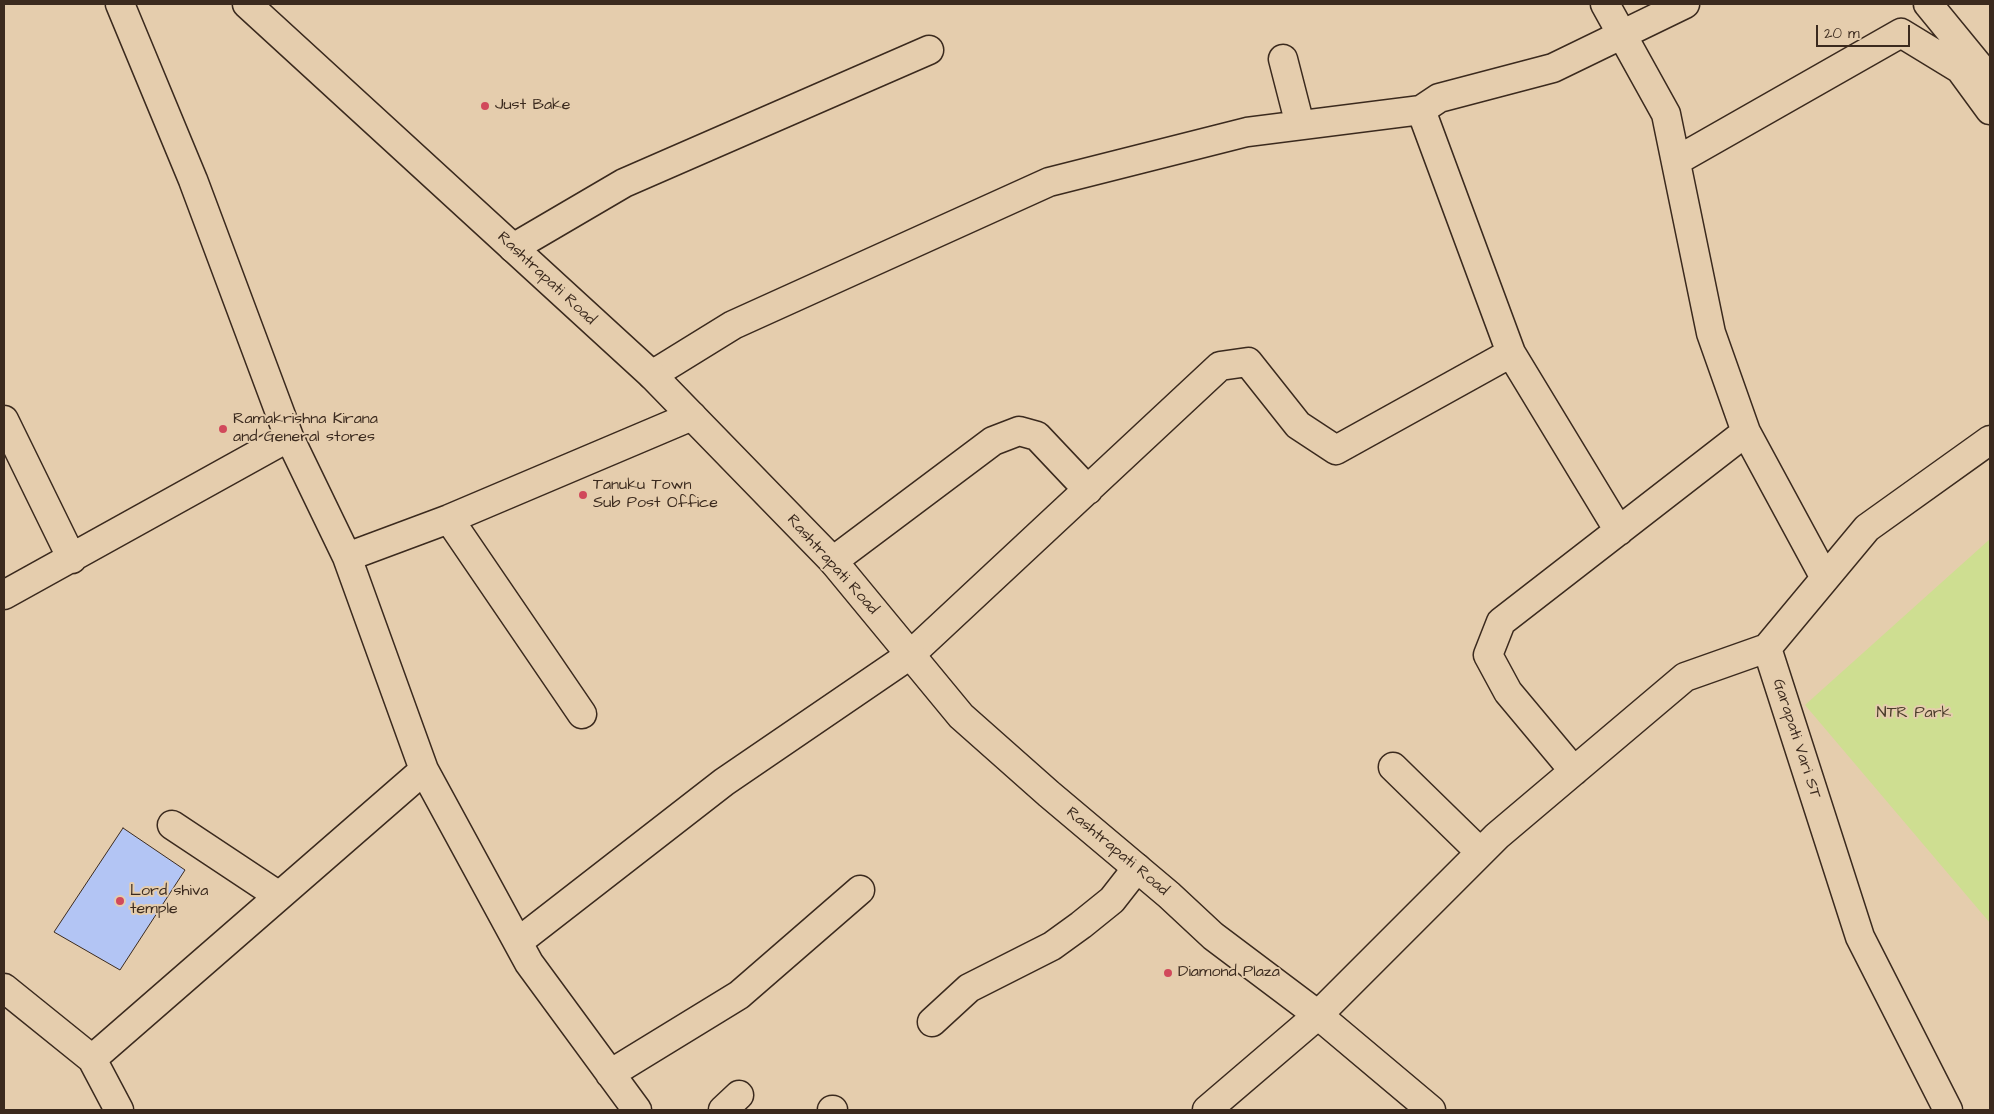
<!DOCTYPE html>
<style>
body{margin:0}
#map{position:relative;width:1994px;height:1114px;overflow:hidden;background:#e5cdad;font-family:"Architects Daughter",sans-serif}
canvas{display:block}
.frame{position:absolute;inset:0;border:5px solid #3b2a1e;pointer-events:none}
.scale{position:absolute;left:1816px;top:25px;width:94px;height:22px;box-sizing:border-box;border:2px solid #3b2a1e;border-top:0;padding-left:6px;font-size:15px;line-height:18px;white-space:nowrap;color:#3b2a1e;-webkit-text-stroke:4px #e5cdad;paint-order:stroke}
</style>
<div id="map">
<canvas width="1994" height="1114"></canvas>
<div class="frame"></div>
<div class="scale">20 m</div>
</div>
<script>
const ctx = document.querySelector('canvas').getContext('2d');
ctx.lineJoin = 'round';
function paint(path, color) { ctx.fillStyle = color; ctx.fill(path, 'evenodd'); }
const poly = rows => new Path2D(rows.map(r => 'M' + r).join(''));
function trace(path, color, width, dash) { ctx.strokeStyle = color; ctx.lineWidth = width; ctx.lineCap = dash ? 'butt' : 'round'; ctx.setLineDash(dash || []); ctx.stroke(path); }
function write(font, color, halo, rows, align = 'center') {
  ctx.font = font + ' "Architects Daughter",sans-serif'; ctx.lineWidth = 4; ctx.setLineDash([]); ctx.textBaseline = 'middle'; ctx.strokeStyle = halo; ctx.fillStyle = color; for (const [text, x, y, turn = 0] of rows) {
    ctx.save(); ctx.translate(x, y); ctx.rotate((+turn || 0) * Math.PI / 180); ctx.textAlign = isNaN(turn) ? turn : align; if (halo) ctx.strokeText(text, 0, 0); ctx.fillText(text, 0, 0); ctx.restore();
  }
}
paint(poly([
 [1990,539,1990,923,1805,705]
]), '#cede91');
const building = poly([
 [123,828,185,870,120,970,54,932,123,828]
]);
paint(building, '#b3c5f4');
trace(building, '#3b2a1e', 1);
const minor = poly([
 [120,4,193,180,289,437,347,557,424,770,529,963,637,1110],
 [1605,4,1666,114,1711,333,1746,432,1825,578],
 [1928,4,1987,76],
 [1283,59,1300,125],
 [1676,161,1901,33,1960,69,1990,110],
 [513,248,624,183,929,50],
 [1511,353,1619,531],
 [652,375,733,325,1049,182,1247,132,1421,110,1439,98,1553,68,1685,4],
 [4,420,72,559],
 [449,519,582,714],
 [347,557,449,519,692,416],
 [833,561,993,441,1019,431,1037,436,1088,490],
 [4,595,289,437],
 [1393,767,1480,852],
 [1574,771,1508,692,1488,655,1501,622,1746,432],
 [172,825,279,896],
 [518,942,724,782,910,655,1220,366,1248,362,1298,425,1336,450,1511,353,1421,110],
 [4,988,92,1059,119,1110],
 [932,1022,969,988,1052,946,1081,925,1112,900,1137,868],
 [92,1059,424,770],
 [610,1074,739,995,860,890],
 [723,1110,739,1095],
 [832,1110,833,1110],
 [1207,1110,1318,1015,1497,836,1685,677,1767,648],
 [1948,1110,1860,937,1767,648,1867,528,1990,440]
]);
const major = poly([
 [247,4,652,375,833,561,961,716,1049,794,1169,895,1213,936,1318,1015,1431,1110]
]);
trace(minor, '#3b2a1e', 31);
trace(major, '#3b2a1e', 31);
trace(minor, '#e5cdad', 28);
trace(major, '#e5cdad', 28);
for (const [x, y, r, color] of [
 [485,106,5,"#d1495b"],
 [223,429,5,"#d1495b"],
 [583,495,5,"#d1495b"],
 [120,901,5,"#d1495b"],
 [1168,973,5,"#d1495b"]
]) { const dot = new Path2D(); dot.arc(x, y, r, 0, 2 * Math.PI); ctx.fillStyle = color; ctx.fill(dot); trace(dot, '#e5cdad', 2); }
write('16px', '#3b2a1e', '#e5cdad', [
 ["Just Bake",495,106],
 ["Ramakrishna Kirana",233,420],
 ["and General stores",233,438],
 ["Tanuku Town",593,486],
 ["Sub Post Office",593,504],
 ["Lord shiva",130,892],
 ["temple",130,910],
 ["Diamond Plaza",1178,973]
], 'left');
write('16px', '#3b2a1e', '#e5cdad', [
 ["Rashtrapati Road",546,279,43],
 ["Rashtrapati Road",832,565,48],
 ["Garapati Vari ST",1796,739,72],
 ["Rashtrapati Road",1117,852,40]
]);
write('16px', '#4a3c2a', '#e5cdad', [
 ["NTR Park",1914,714]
]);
</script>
